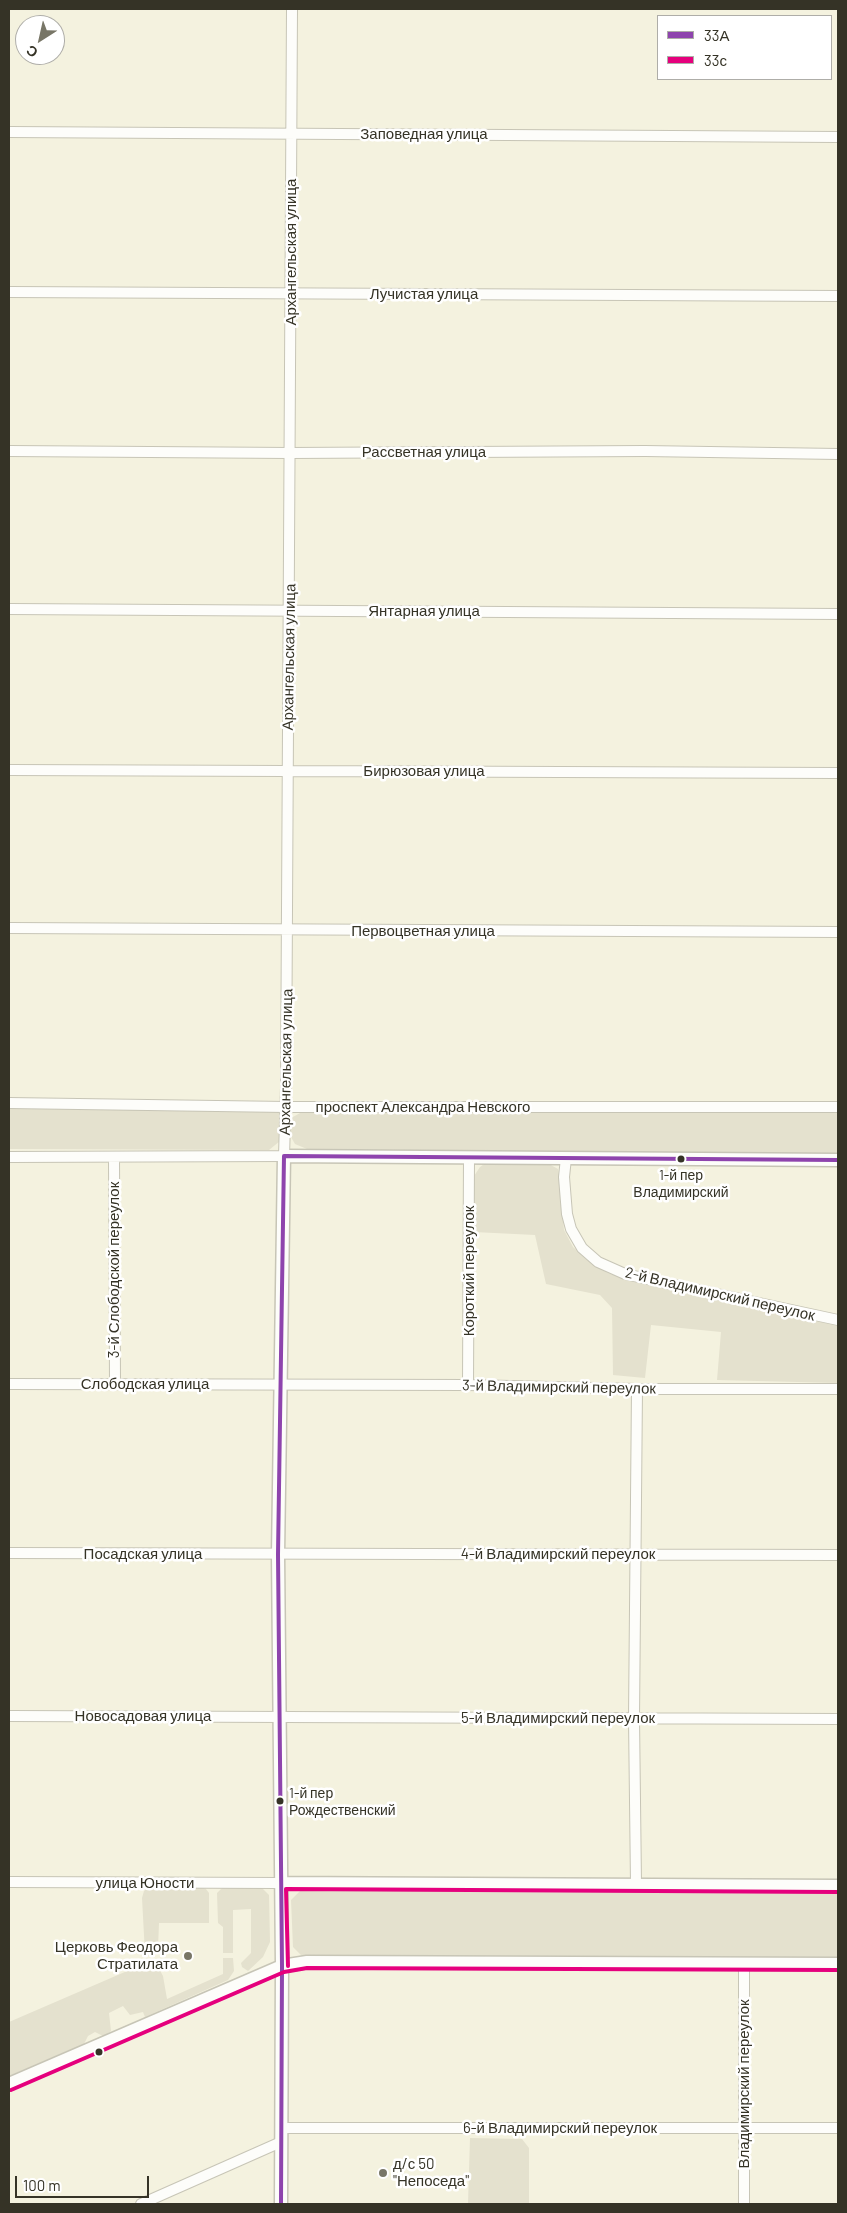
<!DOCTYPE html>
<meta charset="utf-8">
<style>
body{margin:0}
#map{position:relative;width:847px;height:2213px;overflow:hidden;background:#f4f2df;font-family:Barlow,sans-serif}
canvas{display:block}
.frame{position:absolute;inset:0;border:10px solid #353326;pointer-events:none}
.legend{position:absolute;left:657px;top:15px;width:175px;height:65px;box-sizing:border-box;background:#fff;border:1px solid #aeada8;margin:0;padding:6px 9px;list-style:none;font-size:15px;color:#353326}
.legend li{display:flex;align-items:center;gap:10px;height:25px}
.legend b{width:25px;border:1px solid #aeada8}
.north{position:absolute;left:15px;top:15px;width:50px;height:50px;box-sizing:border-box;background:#fff;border:1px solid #aeada8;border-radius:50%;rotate:215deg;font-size:14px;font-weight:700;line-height:20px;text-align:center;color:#353326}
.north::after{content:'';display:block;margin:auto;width:18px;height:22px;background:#787667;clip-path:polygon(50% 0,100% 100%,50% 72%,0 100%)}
.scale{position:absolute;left:15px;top:2176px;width:134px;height:22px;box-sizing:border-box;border:2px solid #353326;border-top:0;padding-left:6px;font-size:15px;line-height:18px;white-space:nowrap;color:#353326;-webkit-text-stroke:4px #fff;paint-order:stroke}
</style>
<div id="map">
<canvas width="847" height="2213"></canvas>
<div class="frame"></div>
<ul class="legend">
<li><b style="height:6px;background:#8e44ad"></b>33А</li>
<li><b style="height:6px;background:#e5007d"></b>33с</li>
</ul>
<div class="north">С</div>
<div class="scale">100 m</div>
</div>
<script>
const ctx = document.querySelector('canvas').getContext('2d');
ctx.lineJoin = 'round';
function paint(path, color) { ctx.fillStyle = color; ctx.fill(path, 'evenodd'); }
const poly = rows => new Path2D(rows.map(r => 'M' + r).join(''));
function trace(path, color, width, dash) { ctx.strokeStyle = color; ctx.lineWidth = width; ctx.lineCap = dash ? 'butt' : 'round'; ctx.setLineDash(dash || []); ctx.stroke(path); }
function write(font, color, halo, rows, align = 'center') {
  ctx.font = font + ' Barlow,sans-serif'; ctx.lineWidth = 5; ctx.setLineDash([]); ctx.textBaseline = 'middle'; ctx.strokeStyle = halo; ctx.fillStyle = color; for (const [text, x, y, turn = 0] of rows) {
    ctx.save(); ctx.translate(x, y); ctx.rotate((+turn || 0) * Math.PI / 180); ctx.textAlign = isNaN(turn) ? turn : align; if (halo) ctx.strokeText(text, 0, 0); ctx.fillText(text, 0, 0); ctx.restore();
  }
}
paint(poly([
 [9,1107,273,1110,280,1113,282,1118,280,1141,269,1150,9,1149],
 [838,1111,838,1154,307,1149,295,1144,291,1137,291,1118,302,1112],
 [487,1162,549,1164,558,1169,564,1230,573,1247,587,1260,608,1273,631,1281,838,1326,838,1383,717,1380,721,1332,651,1325,645,1378,613,1375,612,1308,600,1295,546,1284,535,1235,474,1232,474,1176,480,1167],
 [224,1886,261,1887,269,1895,270,1942,263,1957,248,1971,242,1967,241,1963,251,1953,251,1909,233,1910,233,1953,223,1953,223,1927,218,1923,217,1893],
 [149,1887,201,1887,206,1889,209,1893,209,1923,159,1923,158,1948,145,1954,142,1898,144,1891],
 [303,1888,838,1890,838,1961,304,1958,293,1947,291,1900],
 [223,1958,233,1958,234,1971,228,1980,145,2017,143,2012,130,2015,123,2006,109,2013,111,2031,107,2034,103,2036,95,2032,88,2036,84,2044,9,2076,9,2022,141,1965,157,1960,157,1965,163,1976,167,1999,223,1974],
 [470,2138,522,2139,529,2148,529,2204,468,2204]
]), '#e4e1ce');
const minor = poly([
 [9,132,838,137],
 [9,292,838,296],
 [9,451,290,453,645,451,838,454],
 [9,609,838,614],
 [9,770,838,773],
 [9,928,838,932],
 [9,1103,286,1107,838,1107],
 [9,1157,284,1156,286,1088,292,9],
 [114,1158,115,1383],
 [566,1158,564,1177,567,1214,571,1229,582,1248,598,1262,625,1274,652,1280,838,1320],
 [9,1384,468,1385,637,1389,838,1389],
 [468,1385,469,1157],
 [9,1553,838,1555],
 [9,1716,838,1719],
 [9,1882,280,1883],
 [636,1884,634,1718,637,1389],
 [744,1963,744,2204],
 [281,2128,838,2128],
 [141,2204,281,2142]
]);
const tertiary = poly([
 [280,1883,838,1886],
 [9,2084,282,1966,307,1962,838,1964],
 [281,2204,282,1966,278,1554,284,1156,838,1160]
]);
trace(minor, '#c7c5b6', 12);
trace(tertiary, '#c7c5b6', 15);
trace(minor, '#fdfdfa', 10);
trace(tertiary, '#fdfdfa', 12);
trace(poly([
 [281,2204,282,1966,278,1554,284,1156,838,1160]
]), '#8e44ad', 4);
trace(poly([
 [288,1966,286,1889,838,1892],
 [11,2090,284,1972,307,1968,838,1970]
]), '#e5007d', 4);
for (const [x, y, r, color] of [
 [681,1159,4.5,"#353326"],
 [280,1801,4.5,"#353326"],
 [188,1956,5,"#787667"],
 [99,2052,4.5,"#353326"],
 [383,2173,5,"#787667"]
]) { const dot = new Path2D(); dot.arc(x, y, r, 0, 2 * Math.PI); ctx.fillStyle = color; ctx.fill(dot); trace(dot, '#fff', 2); }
write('14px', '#353326', '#fff', [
 ["1-й пер",681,1175],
 ["Владимирский",681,1192],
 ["1-й пер",289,1793,"left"],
 ["Рождественский",289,1810,"left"]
]);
write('15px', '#353326', '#fff', [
 ["Заповедная улица",424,134],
 ["Архангельская улица",291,252,-90],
 ["Лучистая улица",424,294],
 ["Рассветная улица",424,452],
 ["Янтарная улица",424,611],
 ["Архангельская улица",289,657,-89],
 ["Бирюзовая улица",424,771],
 ["Первоцветная улица",423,931],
 ["Архангельская улица",286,1062,-89],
 ["проспект Александра Невского",423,1107],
 ["3-й Слободской переулок",114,1270,-90],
 ["Короткий переулок",469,1271,-90],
 ["2-й Владимирский переулок",720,1294,13],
 ["Слободская улица",145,1384],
 ["3-й Владимирский переулок",559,1387,1],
 ["Посадская улица",143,1554],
 ["4-й Владимирский переулок",558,1554],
 ["Новосадовая улица",143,1716],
 ["5-й Владимирский переулок",558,1718],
 ["улица Юности",145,1883],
 ["Владимирский переулок",744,2084,-90],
 ["6-й Владимирский переулок",560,2128]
]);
write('15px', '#353326', '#fff', [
 ["Церковь Феодора",178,1947],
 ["Стратилата",178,1964],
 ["д/с 50",393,2164,"left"],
 ["\"Непоседа\"",393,2181,"left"]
], 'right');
</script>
